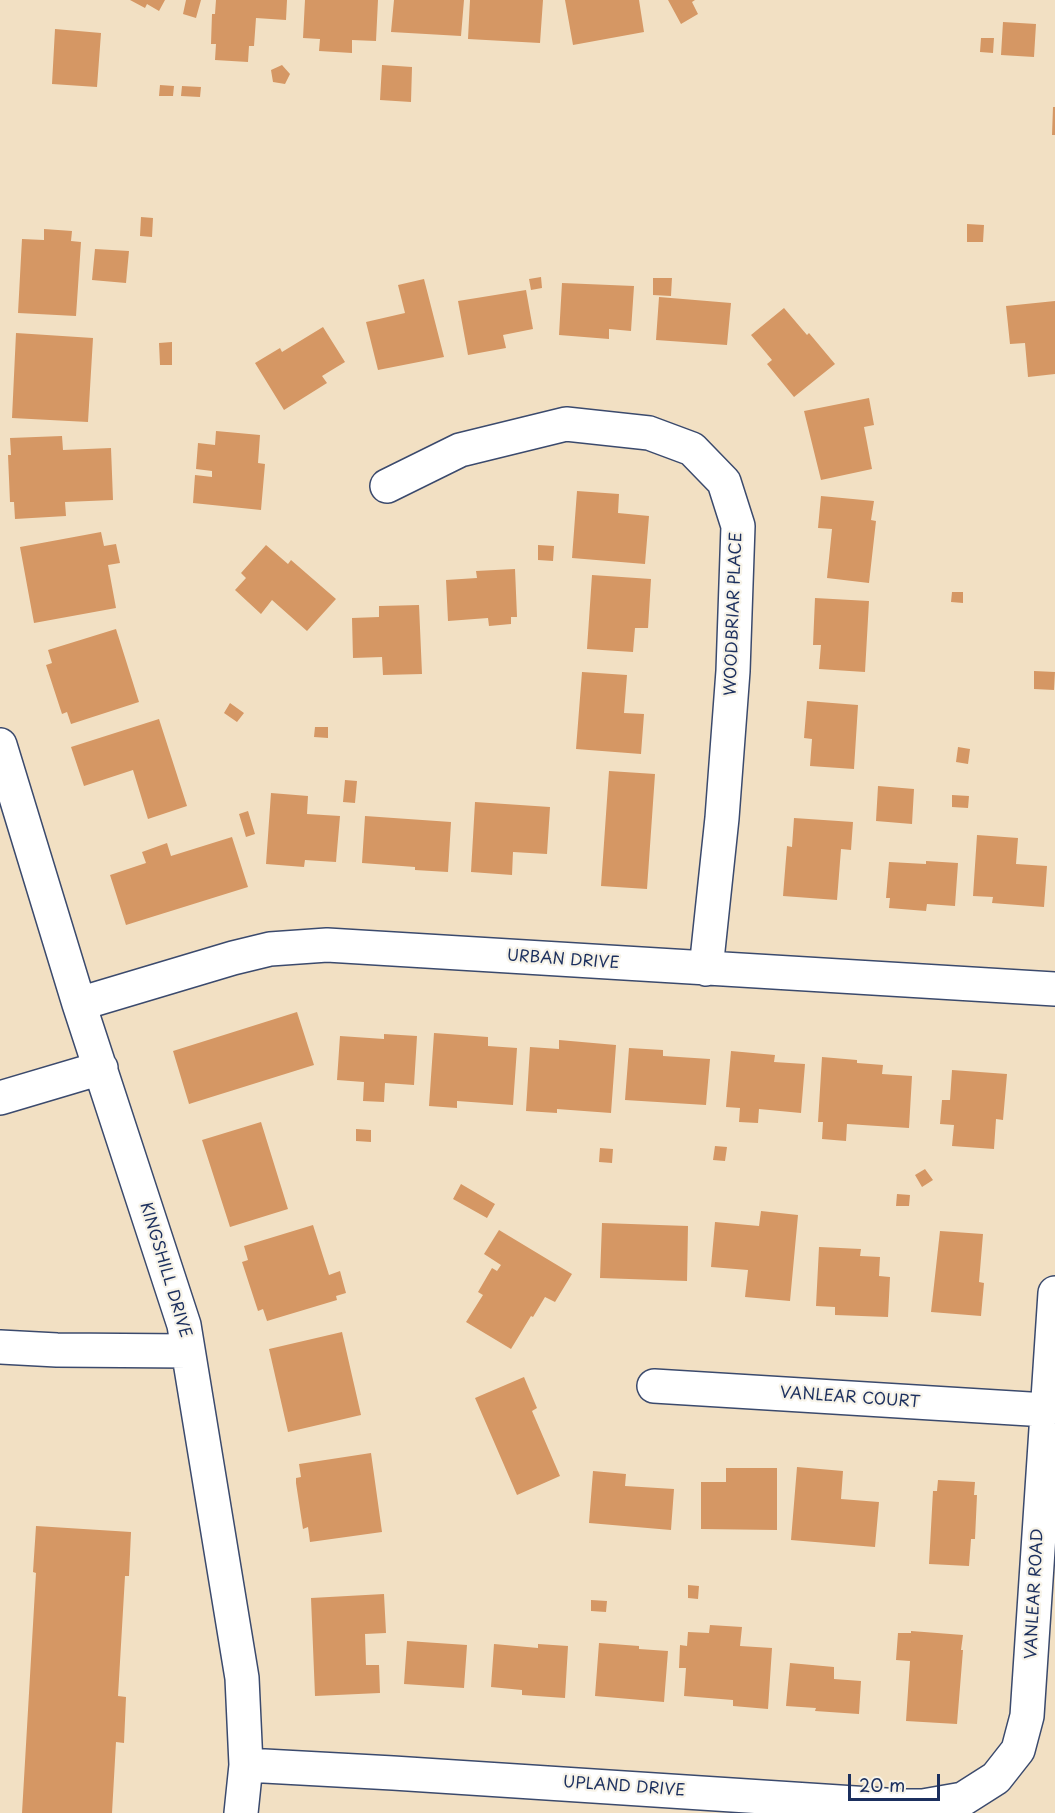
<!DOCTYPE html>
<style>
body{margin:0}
#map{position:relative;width:1055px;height:1813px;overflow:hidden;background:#f2e0c3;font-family:"Playpen Sans",sans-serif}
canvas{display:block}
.scale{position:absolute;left:848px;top:1774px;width:92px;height:27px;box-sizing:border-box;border:3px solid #1b2f5e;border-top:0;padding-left:8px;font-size:18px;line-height:21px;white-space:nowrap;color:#1b2f5e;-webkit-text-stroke:4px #f7f3e8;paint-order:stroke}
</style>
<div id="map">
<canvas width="1055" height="1813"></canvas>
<div class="scale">20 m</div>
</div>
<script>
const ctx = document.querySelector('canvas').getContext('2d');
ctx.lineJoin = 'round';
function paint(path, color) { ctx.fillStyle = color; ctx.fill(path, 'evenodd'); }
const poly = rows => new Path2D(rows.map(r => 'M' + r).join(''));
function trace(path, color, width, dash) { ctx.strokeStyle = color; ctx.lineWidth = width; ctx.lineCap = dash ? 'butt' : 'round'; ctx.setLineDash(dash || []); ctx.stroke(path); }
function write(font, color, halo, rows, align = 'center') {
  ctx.font = font + ' "Playpen Sans",sans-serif'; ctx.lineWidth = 4.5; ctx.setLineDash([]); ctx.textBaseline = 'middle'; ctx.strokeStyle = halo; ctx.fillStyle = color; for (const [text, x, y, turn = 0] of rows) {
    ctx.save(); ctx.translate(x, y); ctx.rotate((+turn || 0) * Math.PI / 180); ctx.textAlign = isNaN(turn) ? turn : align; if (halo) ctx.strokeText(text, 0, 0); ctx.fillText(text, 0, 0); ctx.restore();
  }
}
paint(poly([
 [130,0,165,0,159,11,147,4,145,8],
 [186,0,201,0,196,18,183,14],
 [216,0,287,0,286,20,256,18,254,46,249,46,248,62,215,60,216,44,211,44,212,14,215,14],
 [305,0,378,0,376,41,352,40,352,53,319,51,320,39,303,38],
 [394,0,464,0,461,36,391,32],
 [470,0,543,0,540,43,468,39],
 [565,0,639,0,644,32,573,45],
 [668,0,695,0,692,2,698,14,681,24],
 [1003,22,1036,24,1034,57,1001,55],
 [55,29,101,33,97,87,52,84],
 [981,38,994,38,993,53,980,52],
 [282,65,290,74,285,84,273,82,271,70],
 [382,65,412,67,411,102,380,100],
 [160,85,174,86,173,96,159,96],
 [182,86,201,87,200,97,181,96],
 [1053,107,1055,107,1055,135,1052,135],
 [141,217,153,218,152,237,140,236],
 [967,224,984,225,983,242,967,242],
 [44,229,72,231,71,241,81,242,76,316,18,313,22,239,44,240],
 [95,249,129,251,126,283,92,280],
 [541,277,542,288,531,290,529,279],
 [653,278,672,278,671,296,653,295],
 [424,279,444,357,378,370,366,322,405,313,398,285],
 [562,283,634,286,631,331,609,329,609,339,559,335],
 [526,290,533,329,503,335,506,348,468,355,458,301],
 [659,297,731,303,727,345,656,340],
 [1055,301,1055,374,1028,377,1025,343,1010,344,1006,306],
 [784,308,807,335,809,333,835,364,794,397,767,364,772,360,751,335],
 [323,327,345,362,322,376,327,383,284,410,255,363,280,348,282,352],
 [16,333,93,338,88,422,12,418],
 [172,342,172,365,160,365,159,343],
 [869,398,874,425,864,427,872,469,821,480,804,411],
 [216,431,260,435,258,463,265,464,261,510,193,503,195,475,212,477,212,471,196,469,198,443,215,445],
 [62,436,63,450,111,448,113,500,65,502,66,516,15,519,14,502,10,502,8,455,11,455,10,438],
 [577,491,619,494,618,513,649,516,645,564,572,558],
 [821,496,874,501,871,520,876,521,869,583,827,578,832,529,818,528],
 [101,532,104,546,116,544,120,563,108,565,116,608,34,623,20,547],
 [266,545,288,564,291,560,336,599,307,631,272,600,261,614,235,590,246,578,241,573],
 [538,545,554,546,553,561,538,560],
 [515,569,517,617,511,617,511,624,489,626,488,618,448,621,446,580,477,578,476,571],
 [592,575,651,579,648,628,635,628,633,652,587,649],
 [952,592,963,592,963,603,951,602],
 [815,598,869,601,865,672,819,669,821,645,813,645],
 [419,605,422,674,383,675,382,657,353,658,352,618,379,617,379,606],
 [116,629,139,702,71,724,67,712,62,714,46,665,52,663,48,650],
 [1034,671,1055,672,1054,690,1034,689],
 [582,672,627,675,624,713,644,714,641,754,576,749],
 [807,701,858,705,854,769,810,766,812,739,804,738],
 [230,703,244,713,237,722,224,713],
 [159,719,187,806,148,819,133,770,84,786,71,747],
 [315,727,328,727,328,738,314,737],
 [958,747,970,749,968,764,956,762],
 [609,771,655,774,647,889,601,886],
 [345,780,357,781,355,803,343,802],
 [878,786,914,789,912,824,876,821],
 [271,793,308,796,307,814,340,816,336,862,305,860,304,867,266,864],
 [952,795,969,796,968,808,952,807],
 [475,802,550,807,547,854,513,852,512,875,471,872],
 [248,811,255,834,246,837,239,814],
 [365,816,451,822,448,872,415,870,415,867,362,863],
 [794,818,853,822,851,850,841,849,837,900,783,896,787,846,792,847],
 [977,835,1018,838,1016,864,1047,866,1044,907,992,903,993,897,973,896],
 [232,837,248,887,126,925,110,875,146,863,142,852,167,843,171,856],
 [926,861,958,863,955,906,927,904,926,911,889,908,890,898,886,898,889,862,926,864],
 [297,1012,314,1065,189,1104,173,1051],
 [434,1033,488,1037,488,1046,517,1048,513,1105,457,1101,457,1108,429,1106],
 [384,1034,417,1036,414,1085,385,1083,384,1102,363,1101,364,1082,337,1080,340,1036,384,1039],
 [559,1040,616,1045,611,1113,557,1109,557,1113,526,1111,530,1047,559,1049],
 [629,1048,663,1050,663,1056,710,1059,706,1105,625,1100],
 [731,1051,775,1055,774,1062,805,1064,801,1113,759,1109,758,1123,739,1122,740,1108,726,1107],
 [822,1057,857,1060,857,1063,883,1065,882,1074,912,1076,909,1128,847,1124,846,1141,822,1139,823,1122,818,1122],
 [952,1070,1007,1074,1003,1120,996,1119,994,1149,952,1146,954,1125,940,1124,942,1100,950,1100],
 [261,1122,288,1209,230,1227,202,1140],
 [356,1129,371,1130,371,1142,356,1141],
 [715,1146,727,1147,725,1161,713,1160],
 [600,1148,613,1149,612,1163,599,1162],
 [925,1169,933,1180,922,1187,915,1175],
 [461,1184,495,1204,487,1218,453,1199],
 [897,1194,910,1195,909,1206,896,1206],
 [761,1211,798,1215,790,1301,745,1297,748,1270,711,1267,715,1222,759,1226],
 [602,1223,688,1226,687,1281,600,1278],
 [313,1225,329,1275,340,1271,346,1293,336,1296,337,1300,267,1321,263,1309,258,1311,242,1262,248,1260,244,1246],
 [499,1230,572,1274,555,1302,545,1297,533,1317,531,1316,511,1349,466,1322,483,1295,478,1292,492,1268,497,1271,501,1265,484,1254],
 [940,1231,983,1234,979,1282,984,1283,981,1316,931,1312],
 [819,1247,861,1249,860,1256,880,1257,879,1276,890,1277,888,1317,835,1315,835,1307,816,1306],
 [342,1332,361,1415,288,1432,269,1349],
 [524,1377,537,1408,532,1411,560,1476,517,1495,475,1398],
 [371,1453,382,1532,310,1542,308,1527,303,1529,296,1483,296,1478,301,1477,299,1464],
 [797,1467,843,1471,841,1499,879,1502,875,1547,791,1540],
 [726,1468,777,1468,777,1530,701,1529,701,1482,726,1482],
 [593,1471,626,1474,625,1486,674,1489,671,1530,589,1523],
 [938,1480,975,1482,974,1495,977,1495,975,1539,971,1539,969,1566,929,1564,933,1491,937,1491],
 [36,1526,131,1532,129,1576,125,1576,118,1696,126,1697,124,1743,116,1742,112,1813,22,1813,36,1573,33,1572],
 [688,1585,699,1586,698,1599,688,1598],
 [384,1594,386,1633,365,1634,366,1665,379,1665,380,1693,315,1696,311,1598],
 [591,1600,607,1601,606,1612,591,1611],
 [710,1625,742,1627,740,1646,772,1648,768,1709,733,1706,733,1700,684,1696,686,1668,679,1668,680,1645,687,1646,688,1632,709,1633],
 [911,1631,963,1635,961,1650,963,1650,957,1724,906,1721,910,1661,896,1660,898,1633,911,1633],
 [407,1641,467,1645,464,1688,404,1684],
 [599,1643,639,1646,639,1649,668,1651,664,1702,595,1696],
 [494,1644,538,1648,538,1644,568,1646,565,1698,522,1695,522,1690,491,1687],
 [790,1663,834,1667,834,1679,861,1681,859,1714,815,1711,816,1708,786,1706]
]), '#d59764');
const minor = poly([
 [387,486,460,450,566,424,649,433,692,449,724,482,738,526,733,671,722,818,706,969],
 [0,745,79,1004,184,1325,242,1678,246,1765,241,1813],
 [79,1004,233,958,270,949,327,945,1055,989],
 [0,1098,101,1068],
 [0,1347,57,1350,188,1351],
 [654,1386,1046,1410],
 [246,1765,393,1773,901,1806,923,1806,963,1799,996,1778,1018,1750,1027,1716,1055,1293]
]);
trace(minor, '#3b4a6d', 36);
trace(minor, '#fff', 33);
write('16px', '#1b2f5e', '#f7f3e8', [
 ["WOODBRIAR PLACE",734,614,-88],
 ["URBAN DRIVE",563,960,4],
 ["KINGSHILL DRIVE",165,1270,73],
 ["VANLEAR COURT",850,1398,4],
 ["VANLEAR ROAD",1035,1594,-87],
 ["UPLAND DRIVE",624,1787,4]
]);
</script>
